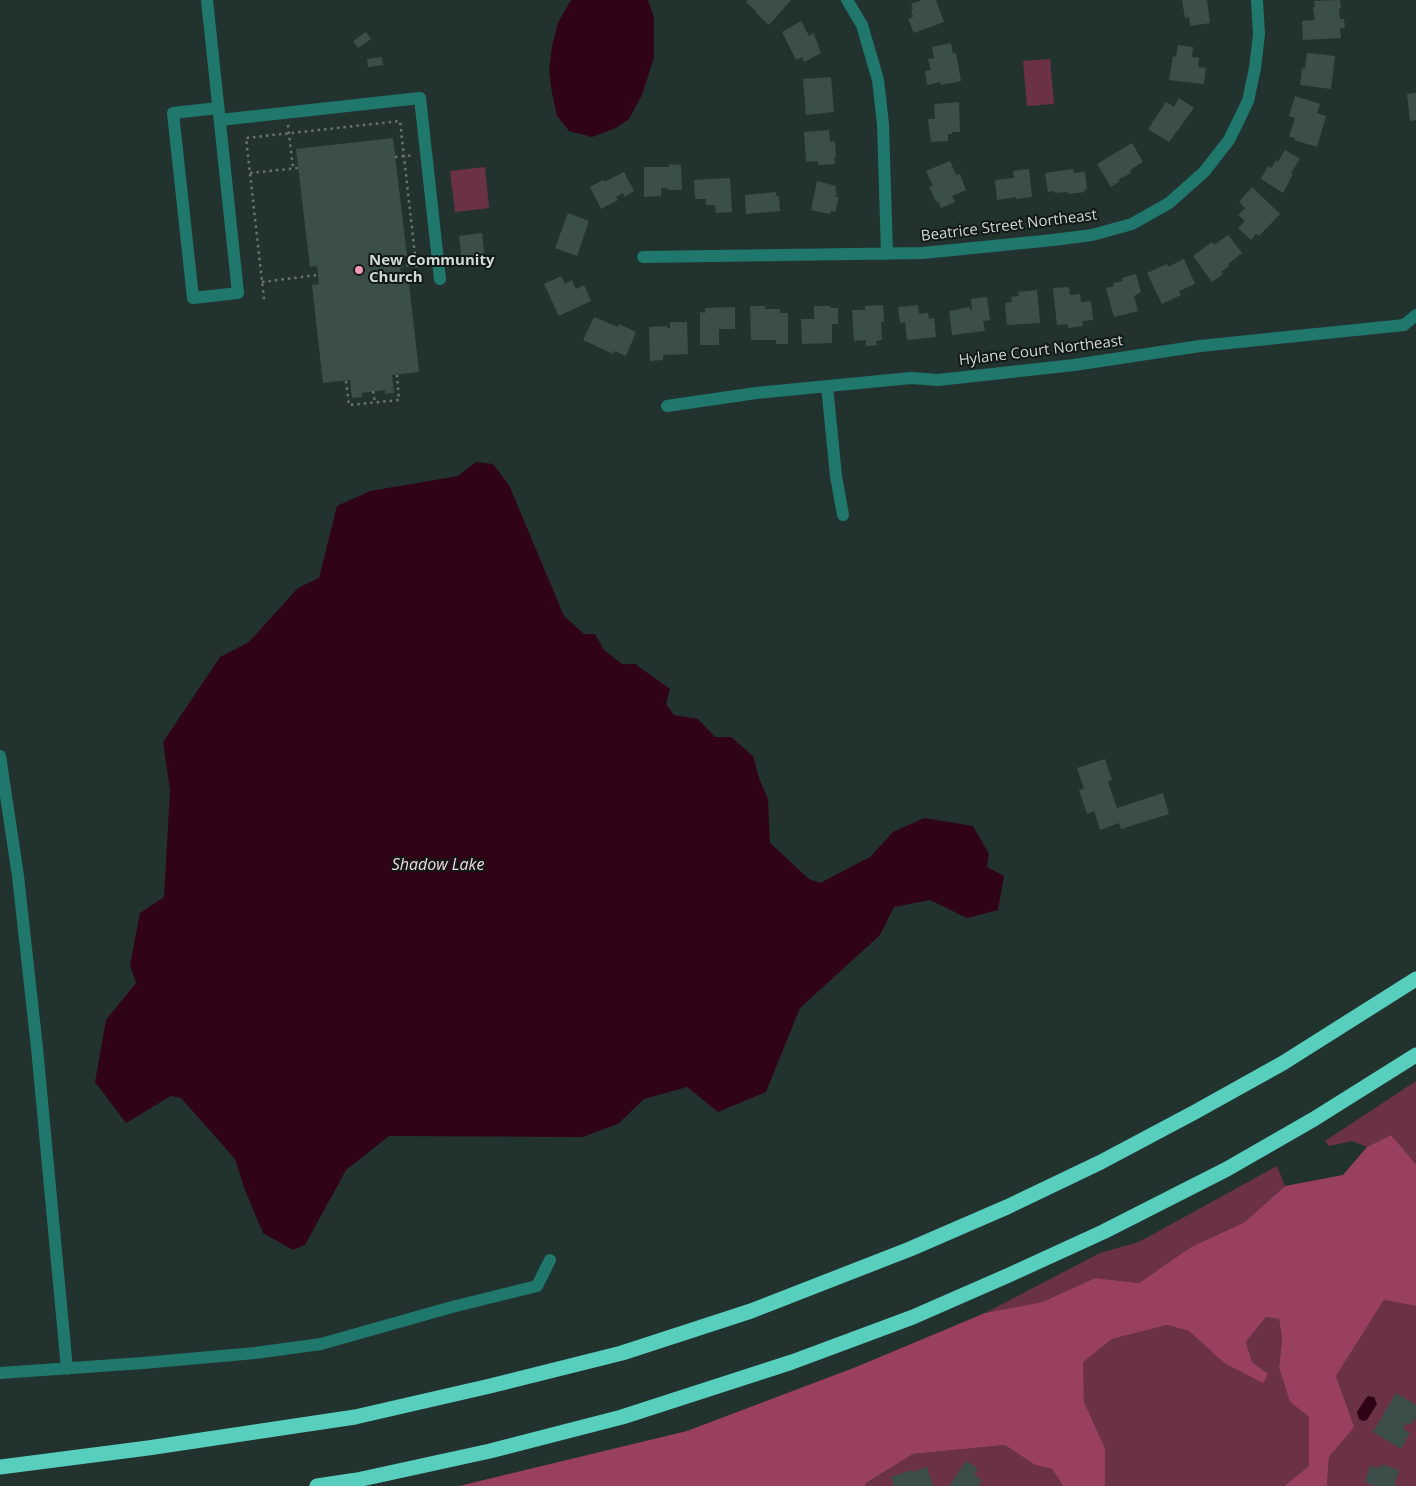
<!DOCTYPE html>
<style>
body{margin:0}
canvas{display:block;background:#22322f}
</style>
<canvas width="1416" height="1486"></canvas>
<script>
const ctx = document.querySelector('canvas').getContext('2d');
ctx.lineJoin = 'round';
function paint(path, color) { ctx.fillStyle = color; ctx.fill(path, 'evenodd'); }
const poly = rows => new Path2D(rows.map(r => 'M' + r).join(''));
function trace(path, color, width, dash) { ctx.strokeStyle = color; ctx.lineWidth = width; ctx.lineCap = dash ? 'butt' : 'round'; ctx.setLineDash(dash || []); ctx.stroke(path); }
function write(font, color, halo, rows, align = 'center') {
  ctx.font = font + ' "Open Sans",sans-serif'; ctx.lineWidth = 4; ctx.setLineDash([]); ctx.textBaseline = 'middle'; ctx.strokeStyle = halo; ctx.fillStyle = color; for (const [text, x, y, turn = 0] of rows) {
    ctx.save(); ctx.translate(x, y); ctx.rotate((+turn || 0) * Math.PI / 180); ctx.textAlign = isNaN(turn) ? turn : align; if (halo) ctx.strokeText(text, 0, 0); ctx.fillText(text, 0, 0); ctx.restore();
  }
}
paint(poly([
 [1050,59,1054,104,1027,106,1023,61],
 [485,167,489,208,455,212,450,171],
 [1416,1081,1416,1164,1391,1135,1367,1147,1352,1141,1329,1146,1325,1141],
 [1277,1166,1285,1186,1245,1222,1191,1247,1139,1283,1095,1278,1042,1302,985,1313,1100,1253,1139,1242],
 [1384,1300,1416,1306,1416,1486,1327,1486,1329,1457,1353,1427,1336,1376],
 [1266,1317,1279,1319,1282,1339,1279,1368,1290,1402,1309,1417,1309,1466,1284,1486,1105,1486,1105,1448,1084,1402,1082,1362,1112,1339,1167,1325,1189,1331,1224,1363,1268,1374,1252,1362,1246,1342],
 [1005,1445,1035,1465,1052,1469,1063,1486,865,1486,866,1483,913,1454]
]), '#6b3145');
paint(poly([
 [1391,1135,1416,1164,1416,1306,1384,1300,1336,1376,1354,1427,1329,1457,1327,1486,1284,1486,1309,1466,1309,1417,1290,1402,1279,1368,1282,1339,1279,1319,1266,1317,1246,1342,1252,1362,1268,1374,1263,1383,1224,1363,1189,1331,1167,1325,1112,1339,1083,1362,1084,1402,1105,1448,1105,1486,1063,1486,1052,1469,1035,1465,1005,1445,913,1454,866,1483,865,1486,459,1486,687,1431,856,1367,985,1313,1042,1302,1095,1278,1139,1283,1191,1247,1245,1222,1285,1186,1343,1175,1367,1147]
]), '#993f5f');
paint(poly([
 [572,0,648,0,654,17,654,57,642,95,629,119,616,128,592,137,569,131,557,116,552,93,549,70,552,46,558,23,569,3],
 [476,462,493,464,509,485,564,616,584,634,595,634,604,650,622,664,635,664,670,689,666,704,674,715,698,719,715,737,731,737,753,756,759,778,768,799,770,843,809,879,820,883,870,857,893,832,924,818,973,826,989,854,987,867,1004,876,998,910,967,918,930,900,894,907,880,935,800,1008,766,1092,718,1112,687,1087,644,1099,618,1124,583,1137,389,1136,346,1170,305,1245,293,1250,263,1233,245,1190,235,1159,181,1098,171,1096,126,1123,95,1082,106,1020,136,983,130,965,140,913,164,897,170,790,163,742,220,657,249,642,298,588,319,578,337,506,370,491,458,476],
 [1368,1396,1374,1397,1377,1404,1367,1420,1363,1421,1359,1419,1357,1412,1366,1398]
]), '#300316');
paint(poly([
 [748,0,791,0,769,25,756,13,757,12,746,2],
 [922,0,936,0,944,22,914,33,908,19,913,17,911,10,913,9,911,4],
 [1182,0,1207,0,1210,23,1190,26,1189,17,1185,18],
 [1340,0,1341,7,1339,9,1340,19,1344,19,1345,28,1340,28,1341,38,1303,40,1302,21,1315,20,1313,7,1315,7,1314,1],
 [801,21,809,36,813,33,819,46,818,46,821,53,804,62,802,57,796,60,782,32],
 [366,32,371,39,358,48,353,41],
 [951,43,953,54,956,53,961,81,941,85,940,82,927,85,925,71,931,70,928,59,934,58,932,47],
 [1178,45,1193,47,1192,57,1199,58,1198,67,1206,68,1204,84,1169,80,1173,56,1176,57],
 [1307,53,1335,56,1331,89,1300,85,1302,68,1305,69],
 [382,57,383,65,368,67,367,59],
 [831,77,834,112,806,115,803,79],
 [1416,93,1416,120,1410,121,1407,94],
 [1295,96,1320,104,1317,113,1326,116,1317,147,1294,140,1295,138,1289,137,1295,118,1289,116],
 [1179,98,1194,108,1169,142,1148,129,1166,102,1174,107],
 [959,102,960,132,952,132,952,134,948,134,948,141,931,142,928,119,935,119,934,104],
 [829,130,830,142,835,141,836,157,834,157,835,164,818,165,818,161,806,162,804,132],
 [393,138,407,256,399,257,401,274,408,274,419,372,392,375,394,393,385,394,385,390,362,393,362,397,352,398,350,380,323,383,312,285,319,284,317,266,310,267,296,149],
 [1132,143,1143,162,1130,170,1131,173,1118,180,1120,181,1111,187,1097,164],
 [1285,150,1300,159,1291,173,1293,174,1283,193,1261,179,1268,166,1271,168,1276,160,1278,162],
 [950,161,956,175,960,174,966,190,952,196,955,202,941,208,938,201,936,202,929,187,933,186,926,171],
 [669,164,681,165,682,190,668,190,668,188,661,188,661,196,644,197,644,167,669,167],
 [1029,169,1032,197,1016,199,1016,197,997,200,995,180,1014,178,1013,171],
 [1073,169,1074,173,1085,172,1087,189,1084,190,1085,192,1068,194,1067,192,1055,193,1054,191,1048,192,1045,173],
 [624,172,634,191,624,197,623,193,616,197,618,200,601,209,590,187,603,180,604,182],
 [730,178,732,212,716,213,715,205,706,205,706,199,695,199,694,180],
 [817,181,836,186,835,191,837,191,836,197,839,197,835,212,831,211,830,214,811,210],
 [1252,187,1280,214,1259,236,1256,234,1251,240,1238,228,1245,221,1238,215,1245,208,1239,202],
 [776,192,776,196,779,196,780,211,746,214,745,195],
 [568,213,589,221,577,256,555,248],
 [482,233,485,260,462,263,459,236],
 [1228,235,1242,253,1228,264,1229,266,1221,272,1223,274,1212,282,1193,256,1212,242,1214,245],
 [1184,259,1195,284,1179,291,1181,295,1162,304,1147,273,1167,264,1168,267],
 [1136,274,1141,292,1134,296,1138,311,1114,317,1106,288,1114,286,1113,283,1123,281,1122,278],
 [561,276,565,284,572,280,576,289,584,285,591,301,559,316,544,284],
 [1069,287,1070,295,1080,294,1081,302,1091,301,1093,320,1082,321,1083,326,1068,328,1068,324,1057,325,1053,288],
 [1037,290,1040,323,1007,325,1005,303,1012,302,1011,297,1019,296,1018,292],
 [987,297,990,320,983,321,985,331,952,335,949,311,970,307,970,310,972,309,971,299],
 [883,305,884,322,881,322,882,340,876,341,877,345,866,346,866,340,854,341,852,310,865,310,865,306],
 [918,305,919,314,928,313,929,319,934,318,936,337,907,340,905,322,900,323,898,307],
 [750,306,765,306,765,309,780,309,780,313,788,313,788,344,776,344,776,340,751,340],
 [814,306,830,306,830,308,838,308,838,324,832,324,832,343,802,344,801,319,814,319],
 [735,307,735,329,719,329,719,345,700,345,700,312,705,313,705,308],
 [594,317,618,327,619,324,636,332,626,356,614,351,613,354,583,340],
 [670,322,687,322,688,354,663,355,663,360,650,361,649,327,667,326,667,328,670,328],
 [1105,759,1112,780,1108,782,1117,808,1163,793,1169,814,1121,829,1119,823,1100,830,1094,811,1087,814,1079,790,1084,789,1077,768],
 [1396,1393,1416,1405,1416,1417,1411,1425,1407,1422,1403,1429,1410,1433,1401,1449,1373,1432],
 [966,1461,978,1469,974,1475,982,1480,979,1485,980,1486,949,1486],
 [1381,1464,1399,1470,1394,1486,1372,1486,1372,1485,1365,1482,1370,1466,1380,1468],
 [927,1467,933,1486,894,1486,891,1477,912,1470,913,1472]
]), '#3c4e4a');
trace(poly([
 [288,125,293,168],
 [395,157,414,155],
 [250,173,298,168],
 [400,266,416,264],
 [262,282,318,275],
 [264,299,246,138,400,121,418,282],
 [346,381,349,405,399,400,397,375],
 [373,391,375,402]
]), '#667471', 2.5, [2.5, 4]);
trace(poly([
 [207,0,238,293,193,298,173,113,218,108],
 [847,0,862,25,878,80,883,124,887,254],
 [220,120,420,98,440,279],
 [643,257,923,253,1053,240,1092,235,1132,224,1169,203,1204,172,1229,140,1248,101,1255,68,1259,34,1257,0],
 [827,386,836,476,843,515],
 [667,406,756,393,911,378,938,380,1074,365,1200,346,1404,325,1416,315],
 [0,756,18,876,37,1048,67,1369],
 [0,1373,143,1363,255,1353,321,1344,452,1307,537,1286,550,1260]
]), '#1f786b', 12);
trace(poly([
 [0,1467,148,1448,355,1417,490,1386,622,1353,751,1311,910,1249,1007,1207,1101,1162,1195,1112,1283,1063,1416,979],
 [317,1486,357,1480,490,1451,622,1417,792,1362,913,1317,1009,1275,1103,1232,1227,1169,1314,1119,1416,1055]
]), '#57cfbc', 15);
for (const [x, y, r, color] of [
 [359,270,5,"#f09ab5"]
]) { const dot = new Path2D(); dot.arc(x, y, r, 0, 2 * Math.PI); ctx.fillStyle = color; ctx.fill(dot); trace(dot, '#111817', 2); }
write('15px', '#cfd9d7', '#111817', [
 ["Beatrice Street Northeast",1009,226,-7],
 ["Hylane Court Northeast",1041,351,-7]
]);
write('bold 15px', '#cfd9d7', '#111817', [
 ["New Community",369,261],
 ["Church",369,278]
], 'left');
write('italic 16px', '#f2d7de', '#111817', [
 ["Shadow Lake",438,865]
]);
</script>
